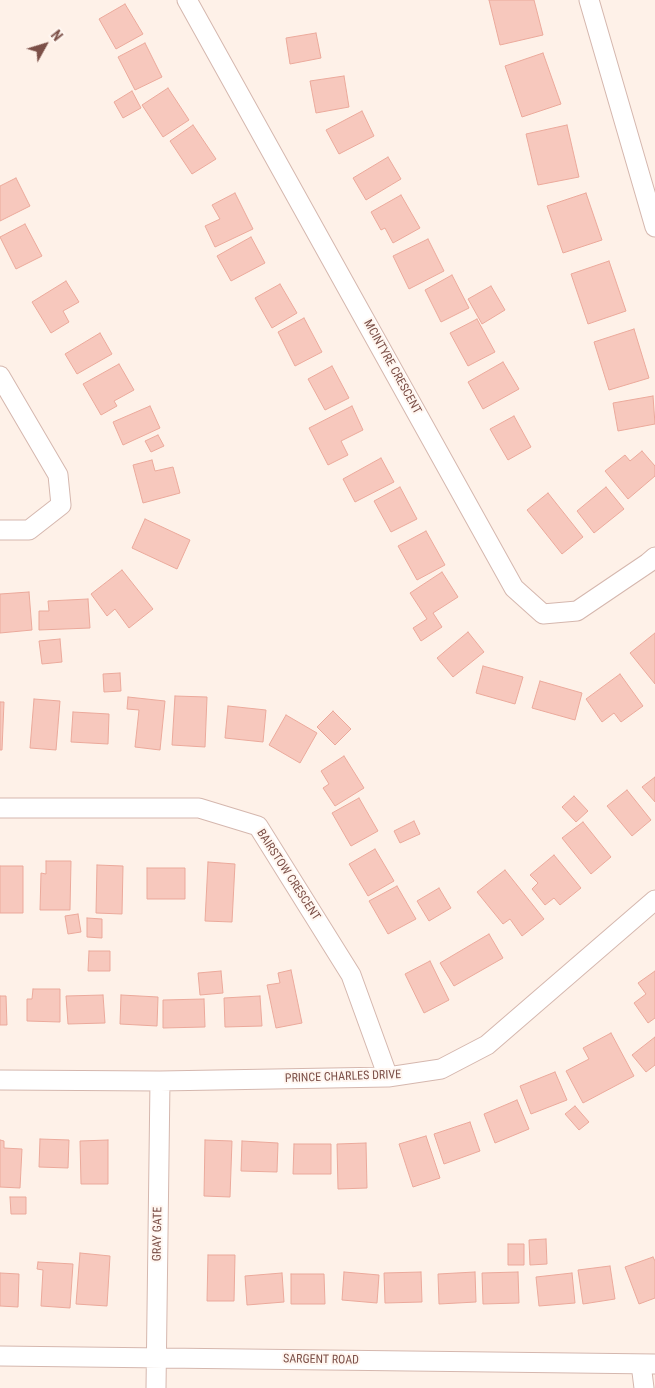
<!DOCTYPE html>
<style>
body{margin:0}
#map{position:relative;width:655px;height:1388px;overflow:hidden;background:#fef1e8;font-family:"Roboto Condensed",sans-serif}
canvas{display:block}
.north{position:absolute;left:20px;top:20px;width:50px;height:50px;-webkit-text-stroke:4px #fff6f0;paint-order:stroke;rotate:51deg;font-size:14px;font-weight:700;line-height:20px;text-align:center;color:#7c5048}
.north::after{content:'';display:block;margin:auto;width:18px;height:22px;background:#7c5048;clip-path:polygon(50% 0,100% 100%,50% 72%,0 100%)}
</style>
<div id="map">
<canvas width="655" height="1388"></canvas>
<div class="north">N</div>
</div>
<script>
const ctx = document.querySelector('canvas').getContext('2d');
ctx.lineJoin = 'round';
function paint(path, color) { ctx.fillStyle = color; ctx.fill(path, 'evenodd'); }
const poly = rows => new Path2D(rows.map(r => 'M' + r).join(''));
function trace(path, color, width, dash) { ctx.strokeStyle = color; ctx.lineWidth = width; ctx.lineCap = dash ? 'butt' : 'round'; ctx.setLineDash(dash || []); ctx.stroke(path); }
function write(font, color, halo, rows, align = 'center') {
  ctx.font = font + ' "Roboto Condensed",sans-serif'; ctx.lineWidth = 4; ctx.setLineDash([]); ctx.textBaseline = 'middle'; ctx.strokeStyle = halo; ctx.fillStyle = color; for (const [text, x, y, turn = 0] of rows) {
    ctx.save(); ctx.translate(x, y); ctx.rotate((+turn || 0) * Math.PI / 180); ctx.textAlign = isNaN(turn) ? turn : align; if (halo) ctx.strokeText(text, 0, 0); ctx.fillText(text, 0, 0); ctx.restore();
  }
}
const building = poly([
 [489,0,534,0,543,35,500,45,489,0],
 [125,4,143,34,116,49,99,19,125,4],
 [316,33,321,58,290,64,286,38,316,33],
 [145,43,162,77,135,90,118,57,145,43],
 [543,53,561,104,522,117,505,66,543,53],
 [344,76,349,107,316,113,310,81,344,76],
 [168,88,189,120,163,137,142,105,168,88],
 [132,91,141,108,123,118,114,102,132,91],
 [362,111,374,136,339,154,326,130,362,111],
 [193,125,216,159,192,174,170,141,193,125],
 [567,125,579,177,538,185,526,134,567,125],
 [388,157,401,179,366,200,353,178,388,157],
 [16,178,30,206,0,221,0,186,16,178],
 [235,193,253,229,215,247,205,226,220,219,212,205,235,193],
 [586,193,602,240,563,253,547,206,586,193],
 [401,195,420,228,393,243,385,228,381,230,371,212,401,195],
 [25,224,42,256,16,269,0,237,25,224],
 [251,237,265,263,231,281,217,256,251,237],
 [428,239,444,271,409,289,393,256,428,239],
 [609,261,626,311,588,324,571,274,609,261],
 [452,275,469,308,441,322,425,290,452,275],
 [66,281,79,302,63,311,69,322,51,333,32,302,66,281],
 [280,284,297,313,272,328,255,298,280,284],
 [491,286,505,310,482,324,468,299,491,286],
 [304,318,322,352,295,366,278,332,304,318],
 [477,319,495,352,468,366,450,333,477,319],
 [634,329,649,378,609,390,594,342,634,329],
 [100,333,112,354,77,374,65,354,100,333],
 [503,362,519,389,483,409,468,382,503,362],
 [119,364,134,390,114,401,117,406,101,415,83,384,119,364],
 [332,366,349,398,325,410,308,379,332,366],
 [653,396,655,424,618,431,613,403,653,396],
 [150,406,160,428,123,445,113,422,150,406],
 [352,406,363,430,341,441,348,455,328,465,309,428,352,406],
 [514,416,531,447,508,460,490,429,514,416],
 [158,435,164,446,151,452,145,441,158,435],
 [642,451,655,466,655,476,628,499,605,471,625,455,630,461,642,451],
 [381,458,394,482,355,502,343,479,381,458],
 [152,460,155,471,173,467,180,493,143,503,133,465,152,460],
 [400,487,417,519,391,532,374,501,400,487],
 [606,487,624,509,594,533,577,511,606,487],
 [548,493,583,537,562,554,527,510,548,493],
 [145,519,190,540,177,569,132,548,145,519],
 [426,531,445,565,417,580,398,546,426,531],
 [122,570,153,609,129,628,115,609,107,616,91,594,122,570],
 [442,572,458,597,433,613,442,627,421,641,413,628,427,619,410,593,442,572],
 [29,592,32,630,0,633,0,594,29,592],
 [88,599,90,628,39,630,39,611,49,611,48,601,88,599],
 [468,632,484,652,453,677,437,658,468,632],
 [655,633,655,684,630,653,655,633],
 [60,639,62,662,42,664,39,641,60,639],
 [483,666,523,677,515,704,476,693,483,666],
 [120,673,121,691,104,692,103,674,120,673],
 [620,674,643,706,621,722,614,713,602,722,586,699,620,674],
 [540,681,582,693,575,720,532,708,540,681],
 [175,696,207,697,205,747,172,745,175,696],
 [128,697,165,701,160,750,135,747,139,710,127,709,128,697],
 [34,699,60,701,56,750,30,748,34,699],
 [0,702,4,702,2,750,0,750,0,702],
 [228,706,266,710,263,742,225,738,228,706],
 [333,711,351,729,335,745,317,727,333,711],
 [73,712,109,714,108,744,71,742,73,712],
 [286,715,317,733,300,763,269,745,286,715],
 [344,756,364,788,335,806,323,788,329,784,321,771,344,756],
 [655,777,655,802,642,787,655,777],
 [627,790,651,820,632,836,607,806,627,790],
 [574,796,588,811,576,822,562,807,574,796],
 [359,798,378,831,351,846,332,813,359,798],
 [414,821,420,834,400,843,394,831,414,821],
 [583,822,611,857,591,874,562,838,583,822],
 [375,849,394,881,368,896,349,864,375,849],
 [554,855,581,888,560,905,554,898,545,905,532,889,538,883,530,875,554,855],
 [46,861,71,861,70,910,40,910,41,873,46,874,46,861],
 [208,862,235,864,232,922,205,921,208,862],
 [97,865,123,866,122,914,96,913,97,865],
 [0,866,23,866,23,913,0,913,0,866],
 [147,868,185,868,185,899,147,899,147,868],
 [505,870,544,919,522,936,510,919,503,924,477,892,505,870],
 [397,886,416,919,388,934,369,901,397,886],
 [439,888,451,908,429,921,417,901,439,888],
 [78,914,81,932,68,934,65,916,78,914],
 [87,918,102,919,102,938,87,937,87,918],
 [489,934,503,958,454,986,440,963,489,934],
 [89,951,110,951,110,971,88,971,89,951],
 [430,961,449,1000,424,1013,405,974,430,961],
 [291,970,302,1023,276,1028,267,985,280,983,278,973,291,970],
 [221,971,223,993,200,995,198,973,221,971],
 [655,971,655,1018,648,1023,634,1003,646,994,638,983,655,971],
 [33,989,60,989,60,1022,27,1021,27,999,32,999,33,989],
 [103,995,105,1023,68,1024,66,996,103,995],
 [121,995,158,997,157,1026,120,1024,121,995],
 [0,996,6,996,7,1025,0,1025,0,996],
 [260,996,262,1026,225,1027,224,998,260,996],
 [204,999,205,1027,163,1028,163,1000,204,999],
 [611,1033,634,1076,583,1103,566,1071,589,1059,583,1048,611,1033],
 [655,1037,655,1065,646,1072,632,1055,655,1037],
 [555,1072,567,1100,531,1114,520,1086,555,1072],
 [517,1100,529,1129,495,1143,484,1114,517,1100],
 [575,1106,589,1122,579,1130,565,1114,575,1106],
 [470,1122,480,1151,444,1164,434,1134,470,1122],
 [426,1136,440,1178,413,1187,399,1144,426,1136],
 [40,1139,69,1140,68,1168,39,1167,40,1139],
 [0,1140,4,1141,4,1148,22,1149,20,1188,0,1187,0,1140],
 [108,1140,108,1184,81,1184,80,1141,108,1140],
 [205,1140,232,1141,230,1197,204,1196,205,1140],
 [242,1141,278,1143,277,1172,241,1171,242,1141],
 [366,1143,367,1188,338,1189,337,1144,366,1143],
 [294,1144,331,1144,331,1174,293,1174,294,1144],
 [10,1197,26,1197,26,1214,11,1214,10,1197],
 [546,1239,547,1264,530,1265,529,1240,546,1239],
 [508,1244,524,1244,524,1265,508,1265,508,1244],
 [80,1253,110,1256,107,1306,76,1304,80,1253],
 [208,1255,235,1255,234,1301,207,1301,208,1255],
 [653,1257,655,1261,655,1298,639,1304,625,1267,653,1257],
 [38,1262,73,1264,70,1308,41,1306,43,1270,37,1269,38,1262],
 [610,1266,615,1299,583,1304,578,1270,610,1266],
 [344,1272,379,1275,377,1303,342,1300,344,1272],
 [421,1272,422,1302,385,1303,384,1273,421,1272],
 [475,1272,476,1302,439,1304,438,1274,475,1272],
 [518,1272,519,1303,483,1304,482,1273,518,1272],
 [0,1273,19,1274,18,1307,0,1306,0,1273],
 [282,1273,284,1302,247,1305,245,1276,282,1273],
 [572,1273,575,1303,539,1306,536,1277,572,1273],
 [291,1274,324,1274,325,1304,291,1304,291,1274]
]);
paint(building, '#f7c8bd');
trace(building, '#eba99b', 1);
const street = poly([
 [187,0,514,588,543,614,577,611,648,563,655,557],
 [589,0,655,227],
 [0,376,58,475,61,505,29,530,0,530],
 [0,808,199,808,258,826,351,975,388,1077],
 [0,1080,160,1081,388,1077,441,1069,487,1045,655,900],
 [0,1356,655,1364],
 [641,1364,644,1388],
 [156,1388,160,1081]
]);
trace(street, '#d5b7ae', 21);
trace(street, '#fff', 19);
write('12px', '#7c5048', '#fff6f0', [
 ["MCINTYRE CRESCENT",392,367,61],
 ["BAIRSTOW CRESCENT",288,875,57],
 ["PRINCE CHARLES DRIVE",343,1077,-2],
 ["GRAY GATE",158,1234,-89],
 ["SARGENT ROAD",321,1360,1]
]);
</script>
